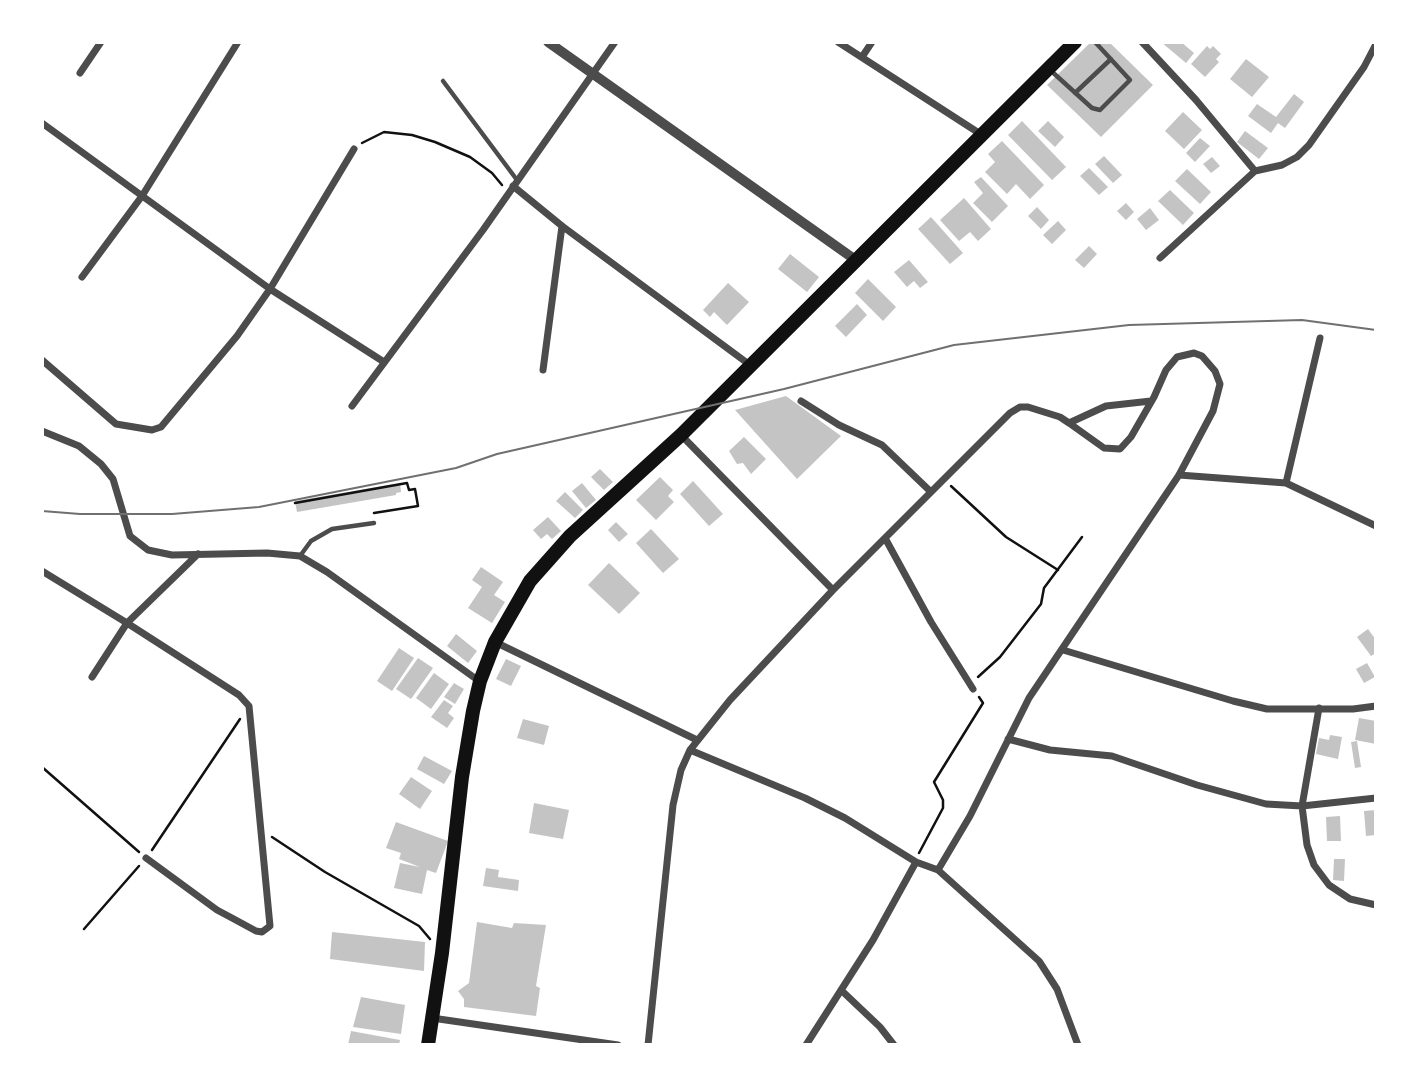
<!DOCTYPE html>
<style>
body{margin:0}
#map{position:relative;width:1418px;height:1087px;overflow:hidden;background:#fff;font-family:Mulish,sans-serif}
canvas{display:block}
.frame{position:absolute;inset:0;border:44px solid #fff;pointer-events:none}
</style>
<div id="map">
<canvas width="1418" height="1087"></canvas>
<div class="frame"></div>
</div>
<script>
const ctx = document.querySelector('canvas').getContext('2d');
ctx.lineJoin = 'round';
function paint(path, color) { ctx.fillStyle = color; ctx.fill(path, 'evenodd'); }
const poly = rows => new Path2D(rows.map(r => 'M' + r).join(''));
function trace(path, color, width, dash) { ctx.strokeStyle = color; ctx.lineWidth = width; ctx.lineCap = dash ? 'butt' : 'round'; ctx.setLineDash(dash || []); ctx.stroke(path); }
paint(poly([
 [1091,42,1109,42,1153,85,1101,137,1047,85],
 [1161,42,1181,42,1194,53,1186,63],
 [1207,46,1210,49,1213,46,1221,54,1216,59,1219,62,1205,77,1191,64],
 [1246,59,1269,77,1252,97,1230,79],
 [1294,94,1304,102,1285,128,1278,123,1271,133,1248,116,1257,104,1276,117],
 [1183,112,1202,130,1184,149,1165,131],
 [1022,121,1066,167,1052,180,1008,135],
 [1048,121,1064,137,1055,147,1038,131],
 [1245,131,1268,148,1259,159,1237,142],
 [1200,138,1210,146,1195,162,1186,153],
 [1002,141,1044,185,1030,199,1016,184,1007,194,985,172,995,162,988,154],
 [1104,156,1122,175,1113,183,1095,164],
 [1212,157,1220,166,1211,173,1203,164],
 [1089,168,1108,187,1099,195,1080,176],
 [1187,169,1211,192,1200,204,1175,181],
 [981,177,1008,206,992,222,973,203,983,193,974,182],
 [1170,190,1194,213,1183,225,1158,201],
 [964,198,991,229,978,241,970,232,959,241,940,220],
 [1126,203,1134,212,1126,220,1117,211],
 [1037,207,1049,220,1041,229,1028,216],
 [1150,208,1159,220,1146,230,1137,219],
 [931,217,963,253,950,264,918,229],
 [1058,221,1066,230,1052,244,1043,235],
 [1089,246,1097,254,1084,268,1075,260],
 [790,254,819,277,807,292,778,269],
 [909,260,928,282,920,288,914,281,907,287,894,272],
 [868,279,896,307,883,321,855,293],
 [728,283,749,302,727,325,714,312,710,317,703,310],
 [857,304,867,315,846,337,835,326],
 [786,396,841,436,797,479,735,410],
 [744,437,766,459,751,474,743,463,737,464,729,451],
 [600,469,613,482,604,490,591,477],
 [660,477,673,490,668,496,674,502,656,520,636,500],
 [693,481,723,514,709,526,680,494],
 [400,483,401,492,396,493,396,495,297,512,295,501],
 [582,483,596,500,586,508,572,491],
 [565,492,583,510,575,518,556,501],
 [548,517,561,531,552,539,547,534,541,539,533,530],
 [616,522,628,534,619,542,608,530],
 [651,529,679,559,663,573,636,543],
 [609,563,640,593,619,614,588,585],
 [481,567,503,582,494,595,505,602,492,623,468,608,482,587,472,580],
 [1368,629,1376,640,1376,653,1371,656,1357,637],
 [456,634,477,651,468,663,447,646],
 [399,648,414,658,392,691,377,681],
 [418,658,433,668,411,699,396,689],
 [506,659,521,666,511,686,496,679],
 [1367,663,1375,677,1364,683,1356,669],
 [434,673,449,684,431,709,416,698],
 [454,683,464,689,455,704,444,697],
 [444,700,453,706,448,713,454,718,447,728,431,717],
 [1359,718,1376,721,1376,744,1355,740],
 [523,719,549,726,544,745,517,738],
 [1330,735,1342,737,1338,759,1316,754,1319,738,1329,740],
 [1357,741,1361,767,1355,768,1351,742],
 [424,756,452,771,444,784,417,769],
 [411,777,432,791,420,809,399,794],
 [534,803,569,810,563,839,529,833],
 [1376,810,1376,835,1366,836,1364,811],
 [1340,816,1341,841,1327,841,1326,817],
 [396,822,448,841,436,873,427,870,422,894,394,888,400,863,420,867,399,859,401,853,386,848],
 [1334,859,1345,859,1344,881,1333,880],
 [486,868,499,870,498,877,519,880,518,891,483,886],
 [477,922,512,928,514,923,546,925,536,986,540,988,536,1016,464,1007,464,999,458,991,469,983],
 [332,932,425,942,424,971,330,959],
 [361,997,405,1005,401,1034,353,1027],
 [351,1031,400,1040,399,1045,348,1045]
]), '#c4c4c4');
trace(poly([
 [362,143,384,132,412,135,435,142,470,157,492,173,502,185],
 [951,486,1006,537,1058,570],
 [295,503,407,483,409,490,415,489,418,506,374,513],
 [978,677,1000,657,1041,604,1044,588,1082,537],
 [42,767,139,852],
 [272,837,325,872,419,926,430,939],
 [152,850,240,719],
 [919,853,943,808,943,800,934,782,983,703,979,697],
 [84,929,139,866]
]), '#111', 2.5);
trace(poly([
 [1049,69,1092,108,1100,110,1130,80,1095,42],
 [443,81,517,180],
 [1075,93,1111,59],
 [300,556,311,541,332,529,374,523]
]), '#4c4c4c', 4.5);
trace(poly([
 [838,42,982,135],
 [1142,42,1196,100,1255,171],
 [862,57,872,42],
 [80,73,101,42],
 [42,123,270,289,384,362],
 [1255,171,1282,165,1297,157,1309,145,1364,67,1376,44],
 [513,186,562,226,750,365],
 [1160,258,1255,171],
 [82,277,142,196,238,42],
 [42,360,116,424,152,430,161,427,237,336,270,289,354,149],
 [543,370,562,226],
 [801,401,839,425,882,445,931,492],
 [352,406,483,230,615,42],
 [42,431,79,446,101,464,113,479,130,536,148,550,172,555,267,553,300,556,327,572,479,681],
 [681,435,833,590],
 [1179,475,1286,483,1376,526],
 [1286,483,1320,338],
 [885,538,931,622,973,689],
 [42,571,127,623,92,677],
 [495,642,697,740],
 [1063,650,1233,701,1267,709,1353,709,1376,706],
 [1319,708,1302,806,1307,845,1314,865,1329,885,1350,899,1376,905],
 [1008,739,1050,750,1112,756,1197,785,1266,804,1302,806,1376,798],
 [690,750,805,798,845,818,916,862,938,870,1039,961,1057,989,1078,1045],
 [146,858,217,910,232,918,256,931,262,932,270,926,249,706,239,695,127,623,198,554],
 [938,870,970,816,1029,698,1179,475,1213,411,1220,384,1215,371,1202,356,1194,353,1177,357,1166,370,1154,397,1131,437,1120,449,1104,448,1069,423,1106,406,1151,401],
 [841,990,880,1027,894,1045],
 [432,1018,618,1045],
 [648,1045,673,805,681,770,690,750,730,700,833,590,1010,413,1020,407,1028,407,1060,417,1069,423],
 [806,1045,873,940,916,862]
]), '#4c4c4c', 7);
trace(poly([
 [548,42,857,261]
]), '#4c4c4c', 10);
trace(poly([
 [428,1045,442,953,462,777,473,711,480,681,495,642,530,581,570,536,681,435,1075,42]
]), '#111', 14);
trace(poly([
 [42,511,80,514,172,514,259,507,456,468,497,454,784,389,954,345,1129,325,1302,320,1376,330]
]), '#707070', 2);
</script>
